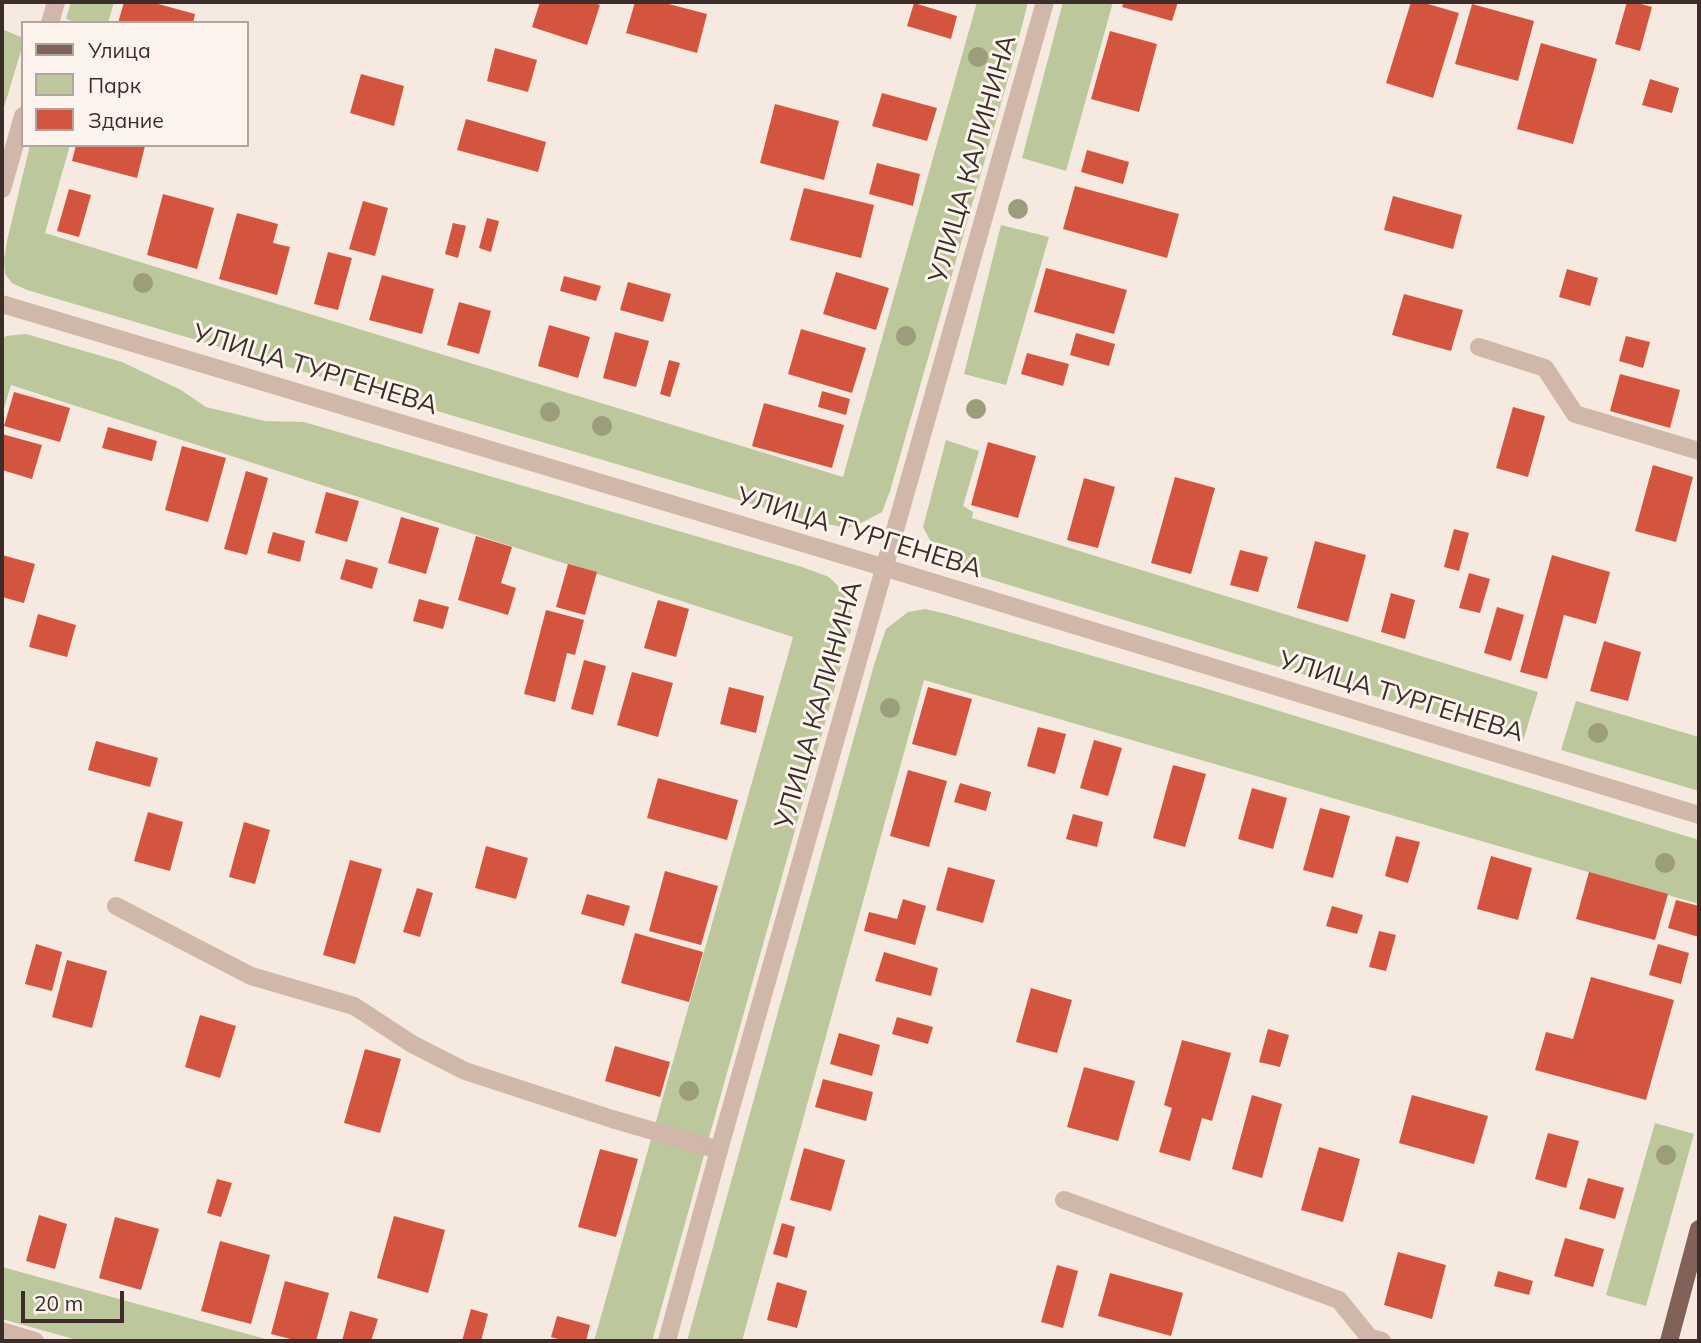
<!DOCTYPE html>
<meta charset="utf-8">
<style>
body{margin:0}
#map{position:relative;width:1701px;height:1343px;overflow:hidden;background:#f6e9df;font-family:Mulish,sans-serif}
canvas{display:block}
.frame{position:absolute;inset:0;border:4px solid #3c2d29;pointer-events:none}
.legend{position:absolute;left:21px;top:21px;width:228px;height:126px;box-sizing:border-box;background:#fcf3ec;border:2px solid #afa49e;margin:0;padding:9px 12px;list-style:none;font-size:21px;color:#3c2d29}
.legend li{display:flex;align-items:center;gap:14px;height:35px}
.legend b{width:35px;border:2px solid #afa49e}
.scale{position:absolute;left:21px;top:1291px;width:103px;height:32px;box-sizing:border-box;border:4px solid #3c2d29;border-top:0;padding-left:9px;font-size:21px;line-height:24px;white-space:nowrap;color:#3c2d29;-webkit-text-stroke:5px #fcf3ec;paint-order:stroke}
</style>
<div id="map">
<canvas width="1701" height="1343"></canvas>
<div class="frame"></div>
<ul class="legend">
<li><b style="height:9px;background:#806259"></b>Улица</li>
<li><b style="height:19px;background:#bdc79c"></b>Парк</li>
<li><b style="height:19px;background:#d4553f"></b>Здание</li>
</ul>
<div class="scale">20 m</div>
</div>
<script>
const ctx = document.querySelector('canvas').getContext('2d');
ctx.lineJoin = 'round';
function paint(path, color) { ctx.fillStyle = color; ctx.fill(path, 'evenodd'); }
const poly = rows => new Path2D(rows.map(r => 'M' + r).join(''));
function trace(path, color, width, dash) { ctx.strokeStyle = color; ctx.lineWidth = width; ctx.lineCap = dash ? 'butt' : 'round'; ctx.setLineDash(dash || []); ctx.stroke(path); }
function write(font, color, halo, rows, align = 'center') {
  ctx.font = font + ' Mulish,sans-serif'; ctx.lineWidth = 6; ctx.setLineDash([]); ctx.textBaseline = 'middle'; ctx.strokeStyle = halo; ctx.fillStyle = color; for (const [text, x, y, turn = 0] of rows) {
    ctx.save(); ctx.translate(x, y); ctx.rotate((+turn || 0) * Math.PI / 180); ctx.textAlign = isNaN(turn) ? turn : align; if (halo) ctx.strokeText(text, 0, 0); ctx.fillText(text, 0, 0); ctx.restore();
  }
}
paint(poly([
 [71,2,114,2,108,23,78,23,66,19],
 [977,2,1028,2,1012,65,890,491,882,512,863,522,848,528,806,520,27,290,12,283,5,274,4,260,7,241,30,145,70,145,45,233,843,477],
 [1063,2,1113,2,1066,171,1022,158],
 [2,29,23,38,23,44,2,114],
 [1001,225,1049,237,1006,385,964,374],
 [26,334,122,362,181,390,206,407,265,421,304,422,802,567,829,577,843,591,850,609,853,623,652,1341,594,1341,793,637,11,385,2,415,2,340,6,336],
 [946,440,979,451,963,506,973,512,972,518,1538,692,1523,741,976,575,958,565,944,553,931,542,923,527],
 [925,609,947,614,1211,690,1699,840,1699,904,924,680,742,1341,687,1341,874,665,886,629,908,612],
 [1576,701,1699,737,1699,791,1561,750],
 [1655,1123,1694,1134,1646,1306,1606,1295],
 [2,1267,273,1341,81,1341,2,1319]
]), '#bdc79c');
paint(poly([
 [124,2,151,2,195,14,193,23,118,23],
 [540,2,591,2,600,5,587,45,532,27],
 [635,2,661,2,707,14,697,53,626,33],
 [1124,2,1178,2,1172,21,1122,7],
 [1411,2,1421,2,1459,13,1433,98,1386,83],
 [1627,2,1634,2,1652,7,1640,51,1615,44],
 [914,3,957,16,951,39,907,26],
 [1472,4,1534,21,1518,81,1455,64],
 [1110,31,1157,44,1139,112,1091,99],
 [1541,43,1597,59,1573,144,1517,129],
 [495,48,537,60,528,92,487,81],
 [361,74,404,86,394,126,350,113],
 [1650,79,1679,88,1672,113,1642,105],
 [882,93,937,108,927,141,872,126],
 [775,104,839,121,824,180,760,163],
 [466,119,546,142,538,172,457,150],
 [76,145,145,146,137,178,72,161],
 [1087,150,1129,162,1123,184,1081,172],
 [877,163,920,174,913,206,869,194],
 [1075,186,1179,214,1167,258,1063,229],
 [804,188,874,205,861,258,790,240],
 [69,189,91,195,79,237,57,231],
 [163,194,214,208,197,269,147,255],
 [1393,196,1462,215,1453,249,1384,230],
 [363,201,388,208,375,256,349,249],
 [237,213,278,224,273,243,290,247,277,295,219,279],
 [487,218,499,221,491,252,479,248],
 [453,223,466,226,458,258,445,254],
 [328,252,352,258,338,310,314,304],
 [1046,268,1127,290,1114,334,1034,312],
 [1567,269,1598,278,1590,306,1559,297],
 [836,272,889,288,876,330,823,314],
 [382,275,434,289,422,334,369,320],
 [564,276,601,286,596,301,560,291],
 [628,282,671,294,663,322,620,310],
 [1404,294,1463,310,1451,351,1392,335],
 [459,302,491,311,479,354,447,345],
 [549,325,590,337,578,378,538,366],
 [801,329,866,348,852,393,788,374],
 [615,332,649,341,636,387,603,378],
 [1076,333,1115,344,1109,366,1070,355],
 [1626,336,1650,342,1643,368,1619,361],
 [1027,353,1069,364,1063,386,1021,374],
 [669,360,680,363,670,397,660,394],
 [1620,374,1680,390,1670,428,1610,411],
 [822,391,850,399,846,415,818,407],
 [14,392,70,408,60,442,4,426],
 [764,403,844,425,832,468,752,446],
 [1513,407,1545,416,1528,477,1496,468],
 [108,427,157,441,152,461,102,448],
 [2,434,42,445,32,479,2,470],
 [988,442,1036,456,1018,518,971,505],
 [182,446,226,458,208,522,165,510],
 [1653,465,1693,477,1676,542,1635,531],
 [246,471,268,478,247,555,224,549],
 [1175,477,1215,488,1191,574,1151,563],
 [1084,478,1115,487,1098,548,1067,540],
 [326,492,359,501,347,542,315,533],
 [401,517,439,528,426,574,388,563],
 [1454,529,1469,533,1459,571,1444,567],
 [273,532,305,541,300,562,267,553],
 [476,536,512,547,501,583,516,588,508,615,458,600],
 [1315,541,1366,555,1348,622,1297,608],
 [1240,550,1268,557,1258,592,1230,585],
 [2,555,35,564,24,603,2,597],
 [1552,555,1610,572,1596,624,1564,615,1547,679,1520,672],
 [346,559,378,568,372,589,340,579],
 [568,564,597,572,585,615,556,607],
 [1469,573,1490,579,1480,613,1459,608],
 [1391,593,1415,600,1405,639,1381,632],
 [419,599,449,607,443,629,413,621],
 [658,600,689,609,676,657,644,648],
 [1497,607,1524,615,1511,661,1484,653],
 [546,610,584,620,575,655,567,653,555,702,524,694],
 [38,614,76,625,67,657,29,647],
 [1604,641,1641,652,1628,701,1590,691],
 [584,660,606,666,593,715,571,709],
 [632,672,673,683,658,737,617,725],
 [729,687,764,696,756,733,720,724],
 [928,687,972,699,956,756,912,744],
 [1038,727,1066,734,1055,774,1027,766],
 [1094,740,1122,748,1108,796,1080,788],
 [96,741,158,758,150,787,88,770],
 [1173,765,1206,774,1185,847,1153,838],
 [908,770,947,781,929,847,890,836],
 [658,778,738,800,727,840,647,818],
 [960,783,991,792,986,811,954,802],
 [1252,788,1287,798,1273,849,1238,839],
 [1320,808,1350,816,1333,878,1303,870],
 [148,812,183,822,170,871,134,861],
 [1073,814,1103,822,1097,847,1066,839],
 [244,822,270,830,255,884,229,877],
 [1396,836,1420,842,1408,883,1385,876],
 [486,846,528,858,516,899,475,888],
 [1491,856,1532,868,1518,920,1477,909],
 [350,860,382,869,355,964,323,955],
 [948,867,995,880,983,923,936,910],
 [665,871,718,886,701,945,649,931],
 [1589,872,1668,894,1655,940,1576,919],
 [417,888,433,893,420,937,403,932],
 [587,894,630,906,624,926,581,914],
 [903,899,926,906,915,945,864,931,869,912,897,919],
 [1676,900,1699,906,1699,937,1668,928],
 [1332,906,1363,915,1357,934,1326,926],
 [1379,931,1396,935,1386,971,1369,967],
 [635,933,703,952,689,1002,621,983],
 [36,944,62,952,52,991,25,984],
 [1658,944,1689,953,1681,984,1649,975],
 [884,952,938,968,931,996,875,981],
 [67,960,107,971,92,1028,52,1017],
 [1591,977,1674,1000,1646,1100,1535,1070,1546,1032,1573,1039],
 [1031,988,1072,1000,1057,1053,1016,1042],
 [200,1015,236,1026,220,1078,185,1067],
 [897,1017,933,1027,928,1044,892,1034],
 [1268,1029,1289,1035,1280,1067,1259,1062],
 [839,1033,880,1045,872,1076,830,1064],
 [1182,1040,1231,1053,1212,1121,1202,1118,1190,1161,1159,1152,1172,1108,1164,1105],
 [615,1046,670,1062,660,1097,605,1081],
 [365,1049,401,1059,380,1133,344,1123],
 [1084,1067,1135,1081,1118,1141,1067,1127],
 [823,1079,873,1092,866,1121,815,1107],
 [1252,1095,1282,1104,1262,1178,1232,1169],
 [1412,1095,1488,1116,1474,1164,1399,1143],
 [1548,1133,1579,1141,1566,1188,1535,1179],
 [1319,1147,1360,1159,1343,1222,1301,1210],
 [804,1148,845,1160,831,1211,790,1200],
 [600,1149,638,1159,616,1237,578,1227],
 [1588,1178,1624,1188,1615,1219,1579,1209],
 [217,1179,232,1183,221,1217,207,1213],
 [39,1215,67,1224,55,1269,26,1261],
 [394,1216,445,1230,428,1293,377,1278],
 [115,1217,159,1229,141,1290,99,1278],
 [782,1223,795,1227,787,1258,773,1254],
 [1565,1238,1604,1249,1593,1287,1554,1276],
 [220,1241,270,1255,251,1324,201,1311],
 [1398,1252,1446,1265,1432,1319,1384,1305],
 [1057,1265,1078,1271,1063,1328,1041,1322],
 [1498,1271,1533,1281,1529,1295,1494,1286],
 [1110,1273,1183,1293,1171,1336,1098,1316],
 [285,1281,329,1293,316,1341,298,1341,271,1334],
 [777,1282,807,1291,797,1328,767,1320],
 [471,1309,488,1314,481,1341,462,1341],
 [350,1311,378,1319,371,1341,342,1341],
 [557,1316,590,1325,586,1341,565,1341,551,1337]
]), '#d4553f');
trace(poly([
 [1479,347,1545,368,1575,414,1699,451],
 [116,906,251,976,354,1006,412,1044,465,1071,612,1119,719,1150],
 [1064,1200,1339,1300,1369,1337,1382,1341]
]), '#d0b7a9', 18);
trace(poly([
 [50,23,56,2],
 [2,189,23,116],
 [2,304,886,568,1699,815],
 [2,1331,35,1341],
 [667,1341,719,1150,1045,2]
]), '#d0b7a9', 18);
trace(poly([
 [1669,1341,1699,1229]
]), '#806259', 18);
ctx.fillStyle = '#9b9d7b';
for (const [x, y] of [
 [978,57],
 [1018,209],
 [143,283],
 [906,336],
 [976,409],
 [550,412],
 [602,426],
 [890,708],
 [1598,733],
 [1665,863],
 [689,1091],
 [1666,1155]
]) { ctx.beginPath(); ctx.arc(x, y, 10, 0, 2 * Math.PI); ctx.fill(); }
write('26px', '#3c2d29', '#fcf3ec', [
 ["УЛИЦА КАЛИНИНА",973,159,-74],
 ["УЛИЦА ТУРГЕНЕВА",315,370,17],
 ["УЛИЦА ТУРГЕНЕВА",859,533,17],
 ["УЛИЦА ТУРГЕНЕВА",1401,697,17],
 ["УЛИЦА КАЛИНИНА",819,705,-74]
]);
</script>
